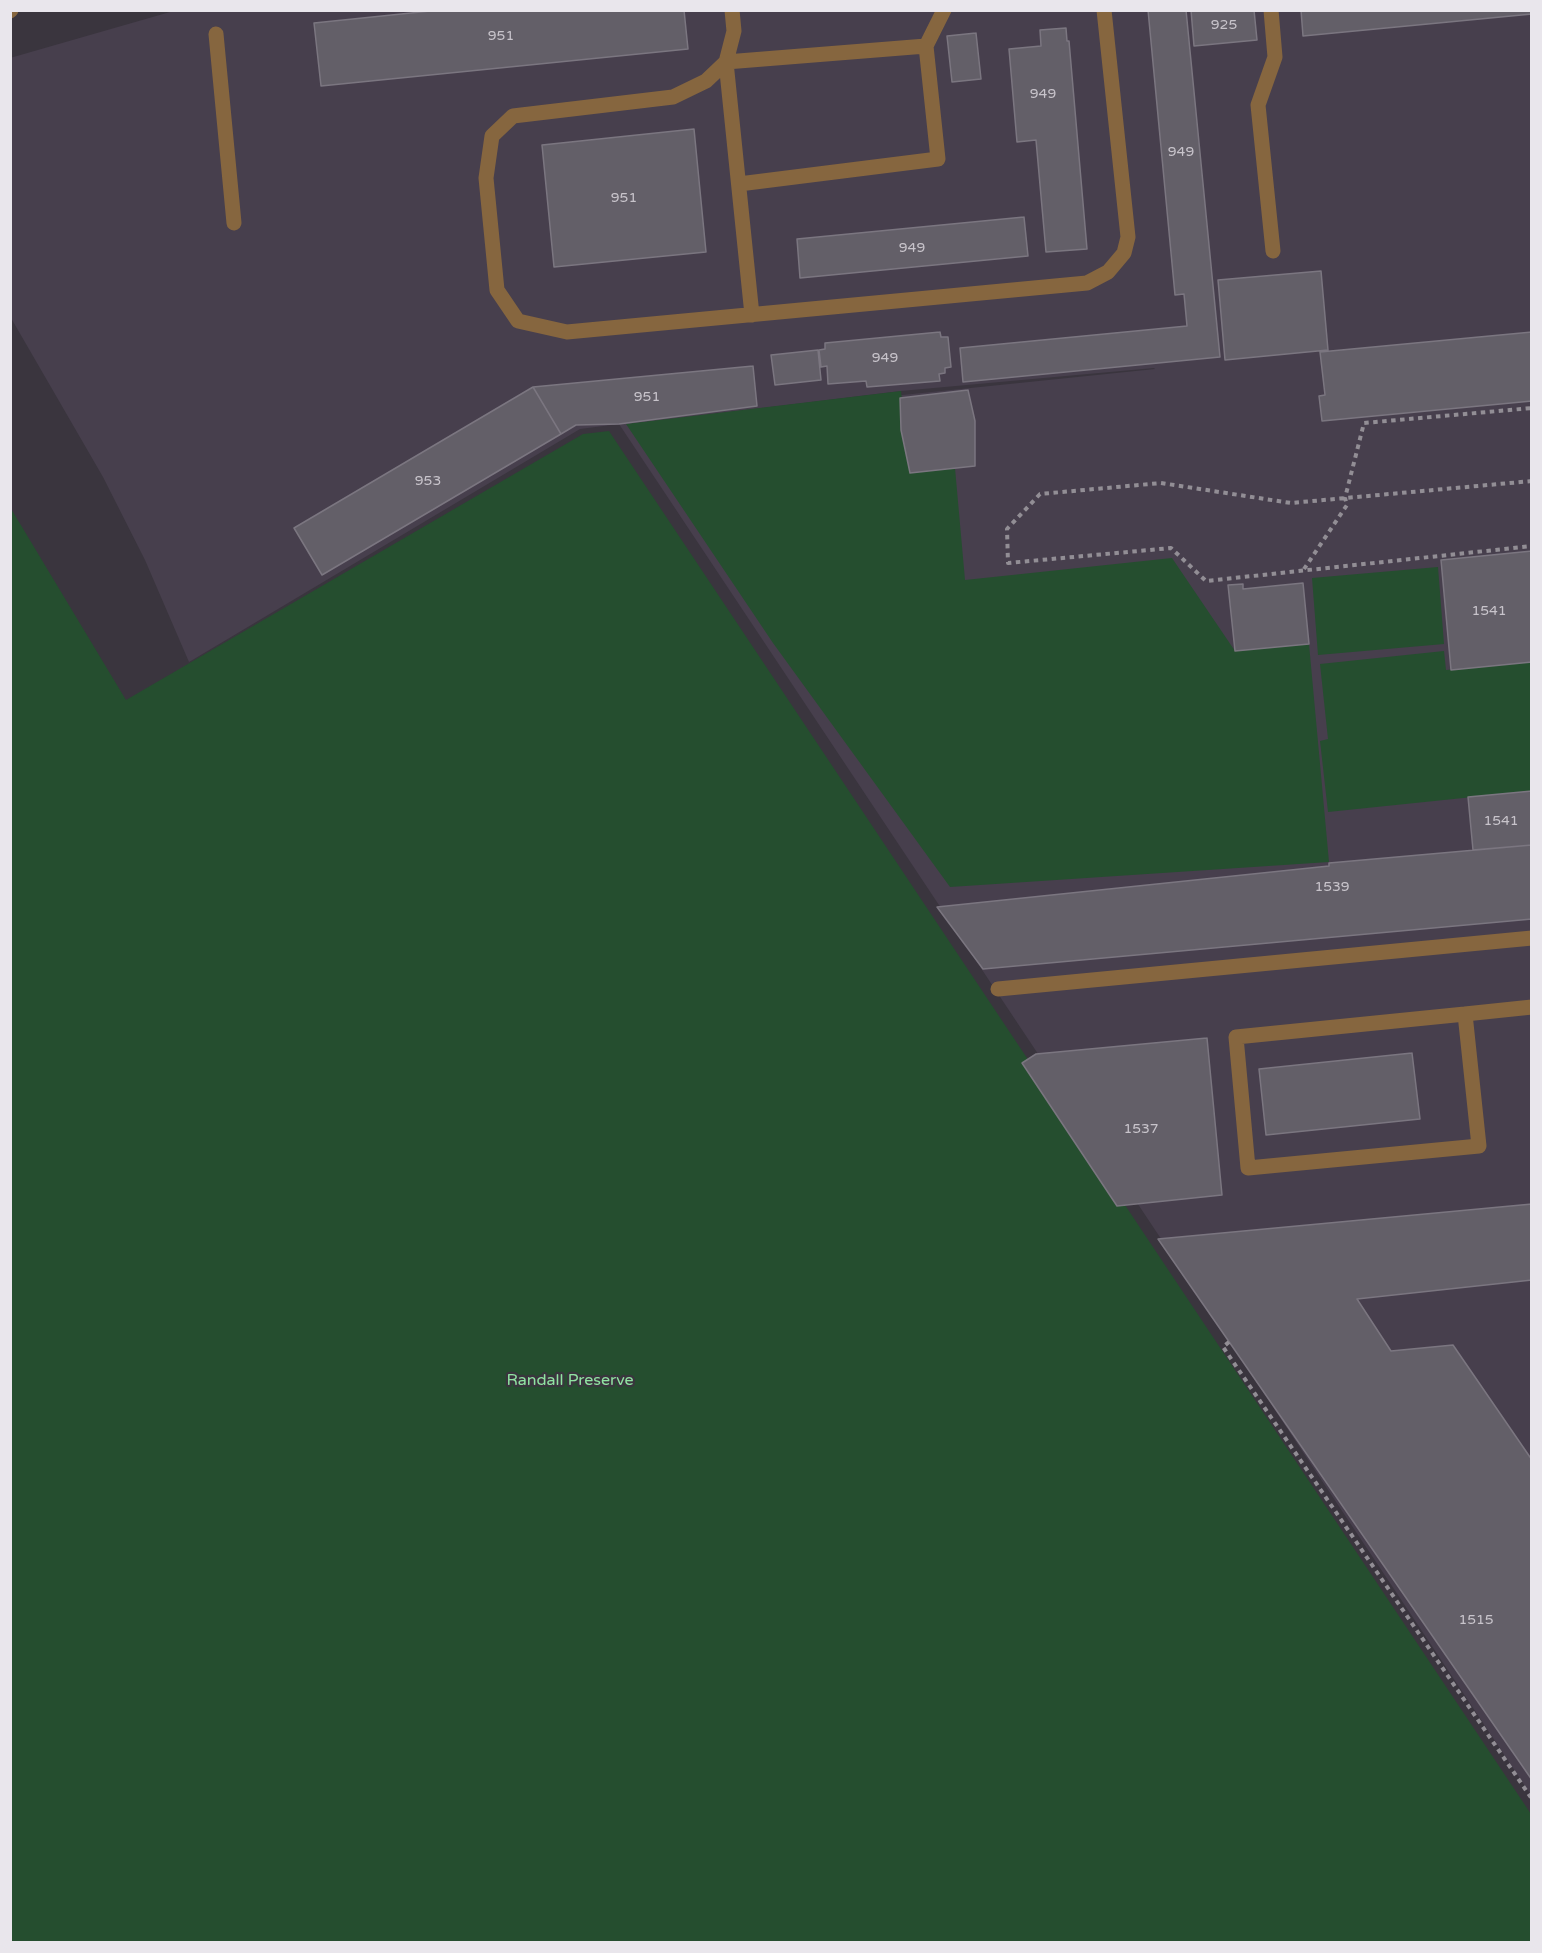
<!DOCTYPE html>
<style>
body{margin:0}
#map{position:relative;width:1542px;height:1953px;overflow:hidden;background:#3a353e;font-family:"Varela Round",sans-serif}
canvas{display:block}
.frame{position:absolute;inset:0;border:12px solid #e9e6ec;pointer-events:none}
</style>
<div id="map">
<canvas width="1542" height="1953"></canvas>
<div class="frame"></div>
</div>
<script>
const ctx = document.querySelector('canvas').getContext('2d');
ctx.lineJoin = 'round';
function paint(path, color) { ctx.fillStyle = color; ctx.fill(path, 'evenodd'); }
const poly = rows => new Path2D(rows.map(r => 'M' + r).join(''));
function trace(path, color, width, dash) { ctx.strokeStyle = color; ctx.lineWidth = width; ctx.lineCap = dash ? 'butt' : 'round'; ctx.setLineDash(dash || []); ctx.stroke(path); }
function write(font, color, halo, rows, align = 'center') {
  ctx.font = font + ' "Varela Round",sans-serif'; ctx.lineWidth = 4.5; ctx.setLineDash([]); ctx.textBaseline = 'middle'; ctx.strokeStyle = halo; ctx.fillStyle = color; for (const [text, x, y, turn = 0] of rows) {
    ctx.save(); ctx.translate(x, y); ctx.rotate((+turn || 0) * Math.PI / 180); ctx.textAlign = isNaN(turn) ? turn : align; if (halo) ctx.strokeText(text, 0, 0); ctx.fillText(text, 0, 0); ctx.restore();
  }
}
paint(poly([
 [177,10,1531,11,1531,1795,619,424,580,429,189,662,145,560,103,477,11,318,10,58],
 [1154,368,1155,369,689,417,901,391]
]), '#473f4d');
paint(poly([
 [901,391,910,472,955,468,965,580,1172,558,1235,651,1309,644,1329,862,950,887,773,643,626,424],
 [609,431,1531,1814,1531,1942,11,1942,10,507,126,700,583,434],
 [1438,567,1444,644,1318,655,1312,578],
 [1444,651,1446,670,1531,662,1531,791,1328,812,1320,741,1328,739,1320,664]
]), '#254e2f');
const building = poly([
 [440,10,684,10,688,49,321,86,314,23,440,10],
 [1148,10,1186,10,1220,357,963,382,960,348,1187,326,1184,294,1175,295,1148,10],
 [1191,10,1254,10,1257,40,1194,46,1191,10],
 [1301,10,1532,10,1532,14,1303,36,1301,10],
 [1066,28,1067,41,1069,41,1087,249,1046,252,1036,140,1017,142,1009,49,1041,46,1040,30,1066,28],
 [976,33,981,79,952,82,947,36,976,33],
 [694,129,706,252,554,267,542,145,694,129],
 [1024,217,1028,256,800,278,797,239,1024,217],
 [1321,271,1328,350,1225,360,1218,280,1321,271],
 [940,332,941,337,948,337,951,367,945,368,945,373,939,374,940,381,867,387,866,381,828,384,827,366,821,367,819,350,825,349,825,343,940,332],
 [1532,332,1532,401,1322,421,1319,396,1325,395,1320,352,1532,332],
 [818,350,821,380,775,385,771,355,818,350],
 [753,366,757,406,619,424,576,425,561,434,533,387,753,366],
 [533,387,561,434,322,575,294,528,533,387],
 [968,390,975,421,975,466,910,473,901,430,900,398,968,390],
 [1532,551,1532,662,1451,670,1441,560,1532,551],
 [1303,583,1309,644,1235,651,1228,585,1243,584,1243,589,1303,583],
 [1532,791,1532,845,1473,850,1468,797,1532,791],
 [1532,845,1532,919,983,969,937,907,1329,866,1329,863,1532,845],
 [1207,1038,1222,1195,1117,1206,1022,1063,1036,1054,1207,1038],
 [1412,1053,1420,1119,1266,1135,1259,1069,1412,1053],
 [1532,1204,1532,1280,1357,1299,1391,1351,1453,1345,1532,1460,1532,1780,1158,1239,1532,1204]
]);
paint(building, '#635f68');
trace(building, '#7b7680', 1.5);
trace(poly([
 [1532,481,1291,503,1161,483,1040,494,1007,529,1008,563,1171,548,1206,581,1532,546],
 [1304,569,1347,505,1345,498,1364,423,1532,408],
 [1229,1342,1223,1347,1532,1799]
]), '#928e95', 4, [4.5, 4.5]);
trace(poly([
 [732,10,734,31,726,62,706,81,673,97,513,116,492,136,486,178,497,290,518,321,567,332,1087,283,1108,272,1124,253,1128,237,1104,10],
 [1271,10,1275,57,1258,105,1273,251],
 [10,11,11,10],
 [216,34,234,223],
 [739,184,938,159,926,46],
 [752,315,726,62,926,46,944,10],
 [998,989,1532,938],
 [1465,1014,1479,1146,1248,1168,1236,1037,1465,1014,1532,1007]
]), '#86663f', 15);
write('14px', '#c8c4cb', null, [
 ["925",1224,25],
 ["951",501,36],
 ["949",1043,94],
 ["949",1181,152],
 ["951",624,198],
 ["949",912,248],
 ["949",885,358],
 ["951",647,397],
 ["953",428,481],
 ["1541",1489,611],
 ["1541",1501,821],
 ["1539",1332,887],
 ["1537",1141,1129],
 ["1515",1476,1620]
]);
write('16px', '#90e3a2', '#3a353e', [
 ["Randall Preserve",570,1381]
]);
</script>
